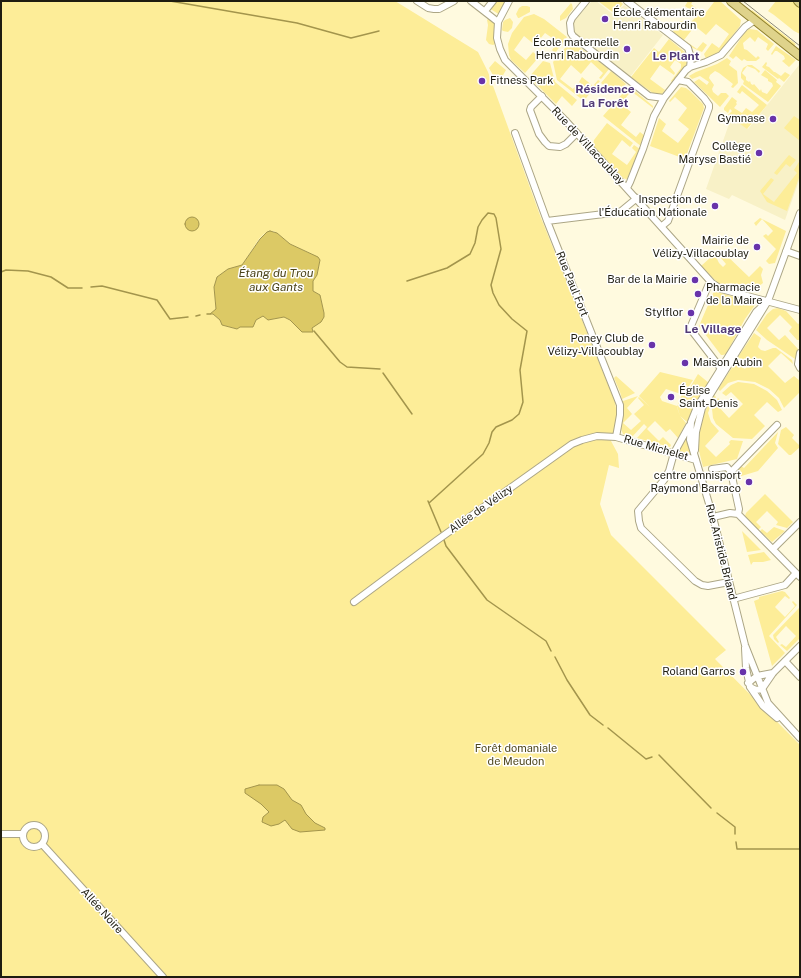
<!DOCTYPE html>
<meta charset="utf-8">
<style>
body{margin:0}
#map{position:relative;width:801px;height:978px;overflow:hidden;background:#fffadf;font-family:"Public Sans",sans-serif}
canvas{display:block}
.frame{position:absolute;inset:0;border:2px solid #1e1c10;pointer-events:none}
</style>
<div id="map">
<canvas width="801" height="978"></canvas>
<div class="frame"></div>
</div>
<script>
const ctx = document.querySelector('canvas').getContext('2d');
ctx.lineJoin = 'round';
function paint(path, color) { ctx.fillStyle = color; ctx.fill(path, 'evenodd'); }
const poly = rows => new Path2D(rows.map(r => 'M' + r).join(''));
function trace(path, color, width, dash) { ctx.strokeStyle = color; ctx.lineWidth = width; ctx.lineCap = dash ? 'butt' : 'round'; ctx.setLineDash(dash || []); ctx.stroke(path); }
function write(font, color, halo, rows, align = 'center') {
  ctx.font = font + ' "Public Sans",sans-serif'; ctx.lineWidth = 3; ctx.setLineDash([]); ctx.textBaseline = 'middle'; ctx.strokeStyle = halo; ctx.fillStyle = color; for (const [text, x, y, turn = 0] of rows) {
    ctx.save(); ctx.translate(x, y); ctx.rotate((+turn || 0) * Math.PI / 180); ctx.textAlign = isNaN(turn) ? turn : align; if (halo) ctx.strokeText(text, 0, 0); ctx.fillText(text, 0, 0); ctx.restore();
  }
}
paint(poly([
 [592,1,596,1,614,15,624,5,663,35,630,77,574,32,573,27,574,21],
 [799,65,800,178,785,220,732,195,729,199,706,189,729,124,734,119,748,129]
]), '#f8f1c7');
paint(poly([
 [1,1,395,1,478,52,488,72,541,218,615,402,617,415,614,435,611,441,618,454,619,468,609,465,600,504,611,535,726,650,715,659,800,745,800,977,1,977],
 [273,231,277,233,290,244,312,254,320,260,317,275,313,281,313,291,320,295,324,313,324,317,312,328,313,332,302,332,290,320,284,317,268,320,263,316,256,320,253,327,240,327,236,329,222,325,220,320,213,314,216,309,214,287,217,277,228,269,242,265,259,239,264,234],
 [495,1,507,1,500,15,489,8],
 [598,1,620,1,623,4,615,14],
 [688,1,693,1,691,4,704,15,714,2,713,1,720,1,741,20,740,26,722,49,715,55,706,59,704,54,712,43,719,48,729,34,716,24,706,35,695,26,684,40,697,49,703,42,707,45,702,52,693,48,674,33,673,30,680,21,690,23,696,17,695,13,685,6],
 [776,1,795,1,800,6,800,34,794,31,774,15,777,12,774,15,768,11],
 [569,2,572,4,573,9,566,18,560,21,560,16,571,3],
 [527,6,530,7,530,12,519,18,518,18,516,14,519,8,522,6],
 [752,10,796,44,793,47,750,13],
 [534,14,544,19,567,37,555,53,552,50,558,42,545,33,535,45,524,36,514,50,526,60,533,52,539,57,525,73,511,60,509,55,508,44,512,33,524,17],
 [489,18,495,23,494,37,495,44,493,45,489,44,486,40,488,25,487,20],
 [510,18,513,22,512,28,508,32,503,31,502,30,503,22,505,20],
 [749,29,757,30,774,44,768,51,766,49,768,44,758,37,755,42,750,37,743,43,744,49,747,50,756,58,758,56,760,58,756,61,747,61,744,59,742,61,736,56,733,59,729,56,745,32],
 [669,39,686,53,688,59,688,62,673,83,671,81,681,68,681,64,675,60,670,67,675,73,674,75,660,65,650,79,665,90,662,94,654,94,631,77,654,48,659,52],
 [571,41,609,69,601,79,599,78,603,73,591,62,581,74,571,65,560,79,573,89,578,83,590,93,584,101,557,80,553,62],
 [776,46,796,60,789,67,782,61,785,59,784,56,777,51,775,51,772,55,771,54],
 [727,58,731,61,729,65,737,71,738,83,733,88,731,87,733,84,719,73,715,71,710,75,709,78,714,85,712,89,713,92,718,96,721,93,726,93,729,96,720,107,694,82,699,79,707,85,709,82,700,76,692,79,689,76,696,72,717,64],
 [495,61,506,70,498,84,489,68],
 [543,61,550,63,555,82,577,100,572,106,562,96,556,104,529,77],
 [766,62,767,63,766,66,769,67,774,72,775,72,781,76,785,72,790,75,784,82,779,78,778,79,762,67],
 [748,65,752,65,760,71,759,73,755,69,747,66,742,73,746,77,746,80,749,82,750,81,751,84,753,85,754,84,760,91,761,89,762,92,767,94,773,86,772,83,768,81,768,79,761,75,765,70,777,80,776,82,781,86,768,102,743,84,744,81,741,78,741,73,743,68],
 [611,71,626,84,617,95,601,83],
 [582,77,593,86,598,80,600,81,591,92,579,82],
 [742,85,767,105,747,129,728,115,732,111,730,109,728,113,724,110,724,108,732,97,737,101,736,103,737,104,734,108,742,113,746,108,752,112,759,105,742,91,740,94,737,92],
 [629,86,653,106,653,108,631,91,621,104,631,112,621,125,636,137,640,132,645,136,642,147,603,116],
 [681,87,686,88,690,91,703,104,704,108,685,159,650,146,659,118,666,124,662,131,678,143,689,129,678,120,687,108,675,97,670,102,669,101],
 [794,116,800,120,800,141,784,128],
 [607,123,633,143,630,147,622,140,612,154,627,165,636,152,632,148,634,145,640,149,627,179,621,178,593,147,594,140],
 [789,155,796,160,790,167,786,164,777,175,774,173],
 [799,162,800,175,787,211,767,202,760,191,771,178,774,180,763,194,774,202,797,173,794,170],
 [760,218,786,231,775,263,769,264,766,261,776,249,763,236,766,234,768,236,773,231,762,219,756,226,754,223],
 [720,249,717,254,717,259,719,263,723,267,726,264,721,258,723,252,749,277,760,266,763,269,761,275,763,283,755,289,753,292,718,283,701,266],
 [714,291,715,291,750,302,755,305,745,319,726,354,723,355,721,355,699,326],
 [778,308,786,311,798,324,800,323,800,340,797,340,789,331,792,327,780,315,767,328,779,340,785,335,798,349,795,359,767,340,756,330,767,314,773,309],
 [754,333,761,338,758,347,761,350,765,351,773,348,776,348,792,360,793,364,781,353,768,366,785,383,794,376,800,381,800,392,784,408,779,398,769,389,755,382,738,380,728,383,720,391,718,389,735,363,745,369,749,364,738,357],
 [660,372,693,380,688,388,681,394,666,389,660,397,662,401,677,406,680,416,686,423,678,438,670,429,666,432,655,421,647,429,659,441,663,437,671,445,670,447,637,438,647,427,644,424,631,438,623,434,621,429,624,409,623,401,638,396,627,408,632,414,623,423,631,430,641,421,634,414,644,405,638,398,639,397,650,407,639,396],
 [698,374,709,383,687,422,680,416,677,407,682,394,689,389],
 [616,376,635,393,622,399,620,392,614,378],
 [738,382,754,384,767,391,777,400,782,410,778,412,767,402,754,415,765,426,752,439,733,438,716,424,713,418,712,409,718,398,721,401,717,405,729,418,743,404,731,392,726,396,722,393,731,385],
 [714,395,716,397,711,405,708,413,711,422,719,431,705,446,716,457,730,444,729,442,731,440,743,441,737,459,703,467,699,451,699,428,703,415],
 [786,427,794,435,792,438,799,445,800,444,800,447,791,455,789,455,778,444,781,430],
 [778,432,775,443,778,448,758,471,738,477,736,475,741,466,744,468],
 [687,437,691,453,690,454,682,453,679,450],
 [765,494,793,522,787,528,776,525,778,522,767,511,756,522,761,527,758,530,746,518,745,516,746,513],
 [774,527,785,531,772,542,760,531,762,529,767,533],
 [742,531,761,550,747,552],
 [764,552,771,560,763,562,753,562,751,565,748,555],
 [782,591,785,592,790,598,789,599,785,596,775,607,785,617,795,606,792,602,793,601,797,605,769,636,785,653,772,666,754,601,759,599,759,597],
 [799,608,800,638,787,651,780,645,782,644,786,647,796,636,786,626,776,637,779,642,778,643,774,639,773,635]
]), '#fded98');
const water = poly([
 '185 224a7 7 0 1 1 14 0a7 7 0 1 1-14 0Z',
 [270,231,277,233,290,244,318,257,320,260,317,275,313,281,313,291,320,295,324,313,324,317,321,322,312,328,313,332,302,332,290,320,284,317,268,320,263,316,256,320,253,327,240,327,237,329,222,325,220,320,213,314,210,314,216,309,214,287,217,277,228,269,242,265,260,239,267,232,270,231],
 [259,785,277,785,284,789,292,800,301,805,306,814,315,823,325,828,325,830,300,832,292,829,285,820,279,824,271,826,262,822,263,817,269,812,261,804,245,793,245,789,259,785]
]);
paint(water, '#dcc965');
trace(water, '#a3954c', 1);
trace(poly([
 [170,1,297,23,351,38,379,31],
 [1,272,6,270,28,271,51,277,68,288,82,288],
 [407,281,447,268,470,254,475,243,478,227,482,220,488,213,494,214,496,218,501,249,491,285,493,293,499,305,512,319,527,331,520,370,523,402,519,414,512,420,496,427,492,432,489,443,483,454,429,503],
 [91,287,102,286,157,300,170,319,188,317],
 [207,314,210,314],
 [196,316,200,315],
 [314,331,340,362,347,367,380,369],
 [383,373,412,414],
 [428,501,441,532],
 [444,540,446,546,487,600,546,641,551,651],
 [555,657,567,680,590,715,603,725],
 [608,728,646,759,652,757],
 [659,755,711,808],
 [717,813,735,827,735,834],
 [736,842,737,849,800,849]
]), '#a3954c', 1.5);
const minor = poly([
 [417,1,428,8,434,9,439,9,454,1],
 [471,1,498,22,497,38,500,49,505,60,565,120,712,283,721,289,800,310],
 [586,1,572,18,570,23,571,33,573,36,649,96,664,98],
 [627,1,688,48,691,58,690,67],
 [485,11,493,1],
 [498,22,509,1],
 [542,96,531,107,530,110,539,134,545,142,549,146,560,147,566,144,577,133],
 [515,133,547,221,620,405,620,415,616,437],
 [627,188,630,182,643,149,654,116,664,98,686,70,690,67,706,62,721,55,745,27,755,20],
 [547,221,620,212,637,198],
 [662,226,668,221,709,108,709,105,704,98,688,82,678,80],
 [786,251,800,256],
 [712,283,708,286,691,326,692,331,722,370],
 [768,301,756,312,697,407,691,422,690,440,713,517,745,645,768,703,800,738],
 [800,353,798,364,800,368],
 [689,426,674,453,669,471,664,480,638,511,639,521,641,528,695,581,702,585,708,586,729,582],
 [695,450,696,432,702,408,768,301,800,213],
 [712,469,727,467,731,472],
 [738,514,739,509,731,472,777,425],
 [713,517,730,513,738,514,800,577],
 [773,549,800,522],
 [733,599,785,585,796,573],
 [354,602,436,541,572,444,582,440,597,436,616,437,696,460],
 [745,648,746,668,750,687,763,706,777,718],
 [785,661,800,677],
 [748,683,757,676,773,673],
 [750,687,756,690,762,689,773,673,800,646],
 '23 836a11 11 0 1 1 22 0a11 11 0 1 1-22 0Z',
 [1,834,23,834],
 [42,844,163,977]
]);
const major = poly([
 [731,1,800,56],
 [798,1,800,3]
]);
trace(minor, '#aca686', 8);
trace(major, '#8e7f2d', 10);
trace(minor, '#fff', 6);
trace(major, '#dfd38b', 8);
trace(poly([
 [743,1,800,46]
]), '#8b8875', 1);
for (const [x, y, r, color] of [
 [605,19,4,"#6833aa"],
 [627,49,4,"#6833aa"],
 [482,81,4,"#6833aa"],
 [773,119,4,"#6833aa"],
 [759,153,4,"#6833aa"],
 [715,206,4,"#6833aa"],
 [757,247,4,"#6833aa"],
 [695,280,4,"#6833aa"],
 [698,294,4,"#6833aa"],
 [691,313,4,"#6833aa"],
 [652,345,4,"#6833aa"],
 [685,363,4,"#6833aa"],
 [671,397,4,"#6833aa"],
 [749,482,4,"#6833aa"],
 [743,672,4,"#6833aa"]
]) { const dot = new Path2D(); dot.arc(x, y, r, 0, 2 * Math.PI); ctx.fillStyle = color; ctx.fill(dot); trace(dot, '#fff', 1.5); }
write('11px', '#1e1c10', '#fff', [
 ["École élémentaire",613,13,"left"],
 ["Henri Rabourdin",613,26,"left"],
 ["École maternelle",619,43],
 ["Henri Rabourdin",619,56],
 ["Fitness Park",490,81,"left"],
 ["Gymnase",765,119],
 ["Collège",751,147],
 ["Maryse Bastié",751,160],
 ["Inspection de",707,200],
 ["l'Éducation Nationale",707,213],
 ["Mairie de",749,241],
 ["Vélizy-Villacoublay",749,254],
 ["Bar de la Mairie",687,280],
 ["Pharmacie",706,288,"left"],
 ["de la Maire",706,301,"left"],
 ["Stylflor",683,313],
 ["Poney Club de",644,339],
 ["Vélizy-Villacoublay",644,352],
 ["Maison Aubin",693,363,"left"],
 ["Église",679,391,"left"],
 ["Saint-Denis",679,404,"left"],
 ["centre omnisport",741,476],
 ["Raymond Barraco",741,489],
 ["Roland Garros",735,672]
], 'right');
write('11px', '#1e1c10', '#fff', [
 ["Rue de Villacoublay",588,146,47],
 ["Rue Paul Fort",572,284,68],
 ["Rue Michelet",656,448,16],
 ["Allée de Vélizy",481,509,-35],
 ["Rue Aristide Briand",721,552,76],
 ["Allée Noire",102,911,48]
]);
write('11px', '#50481e', '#fff', [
 ["Forêt domaniale",516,749],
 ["de Meudon",516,762]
]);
write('bold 12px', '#523b77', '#fff', [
 ["Le Plant",676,56],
 ["Résidence",605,89],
 ["La Forêt",605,103],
 ["Le Village",713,329]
]);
write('italic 12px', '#4d451b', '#fff', [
 ["Étang du Trou",276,273],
 ["aux Gants",276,287]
]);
</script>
